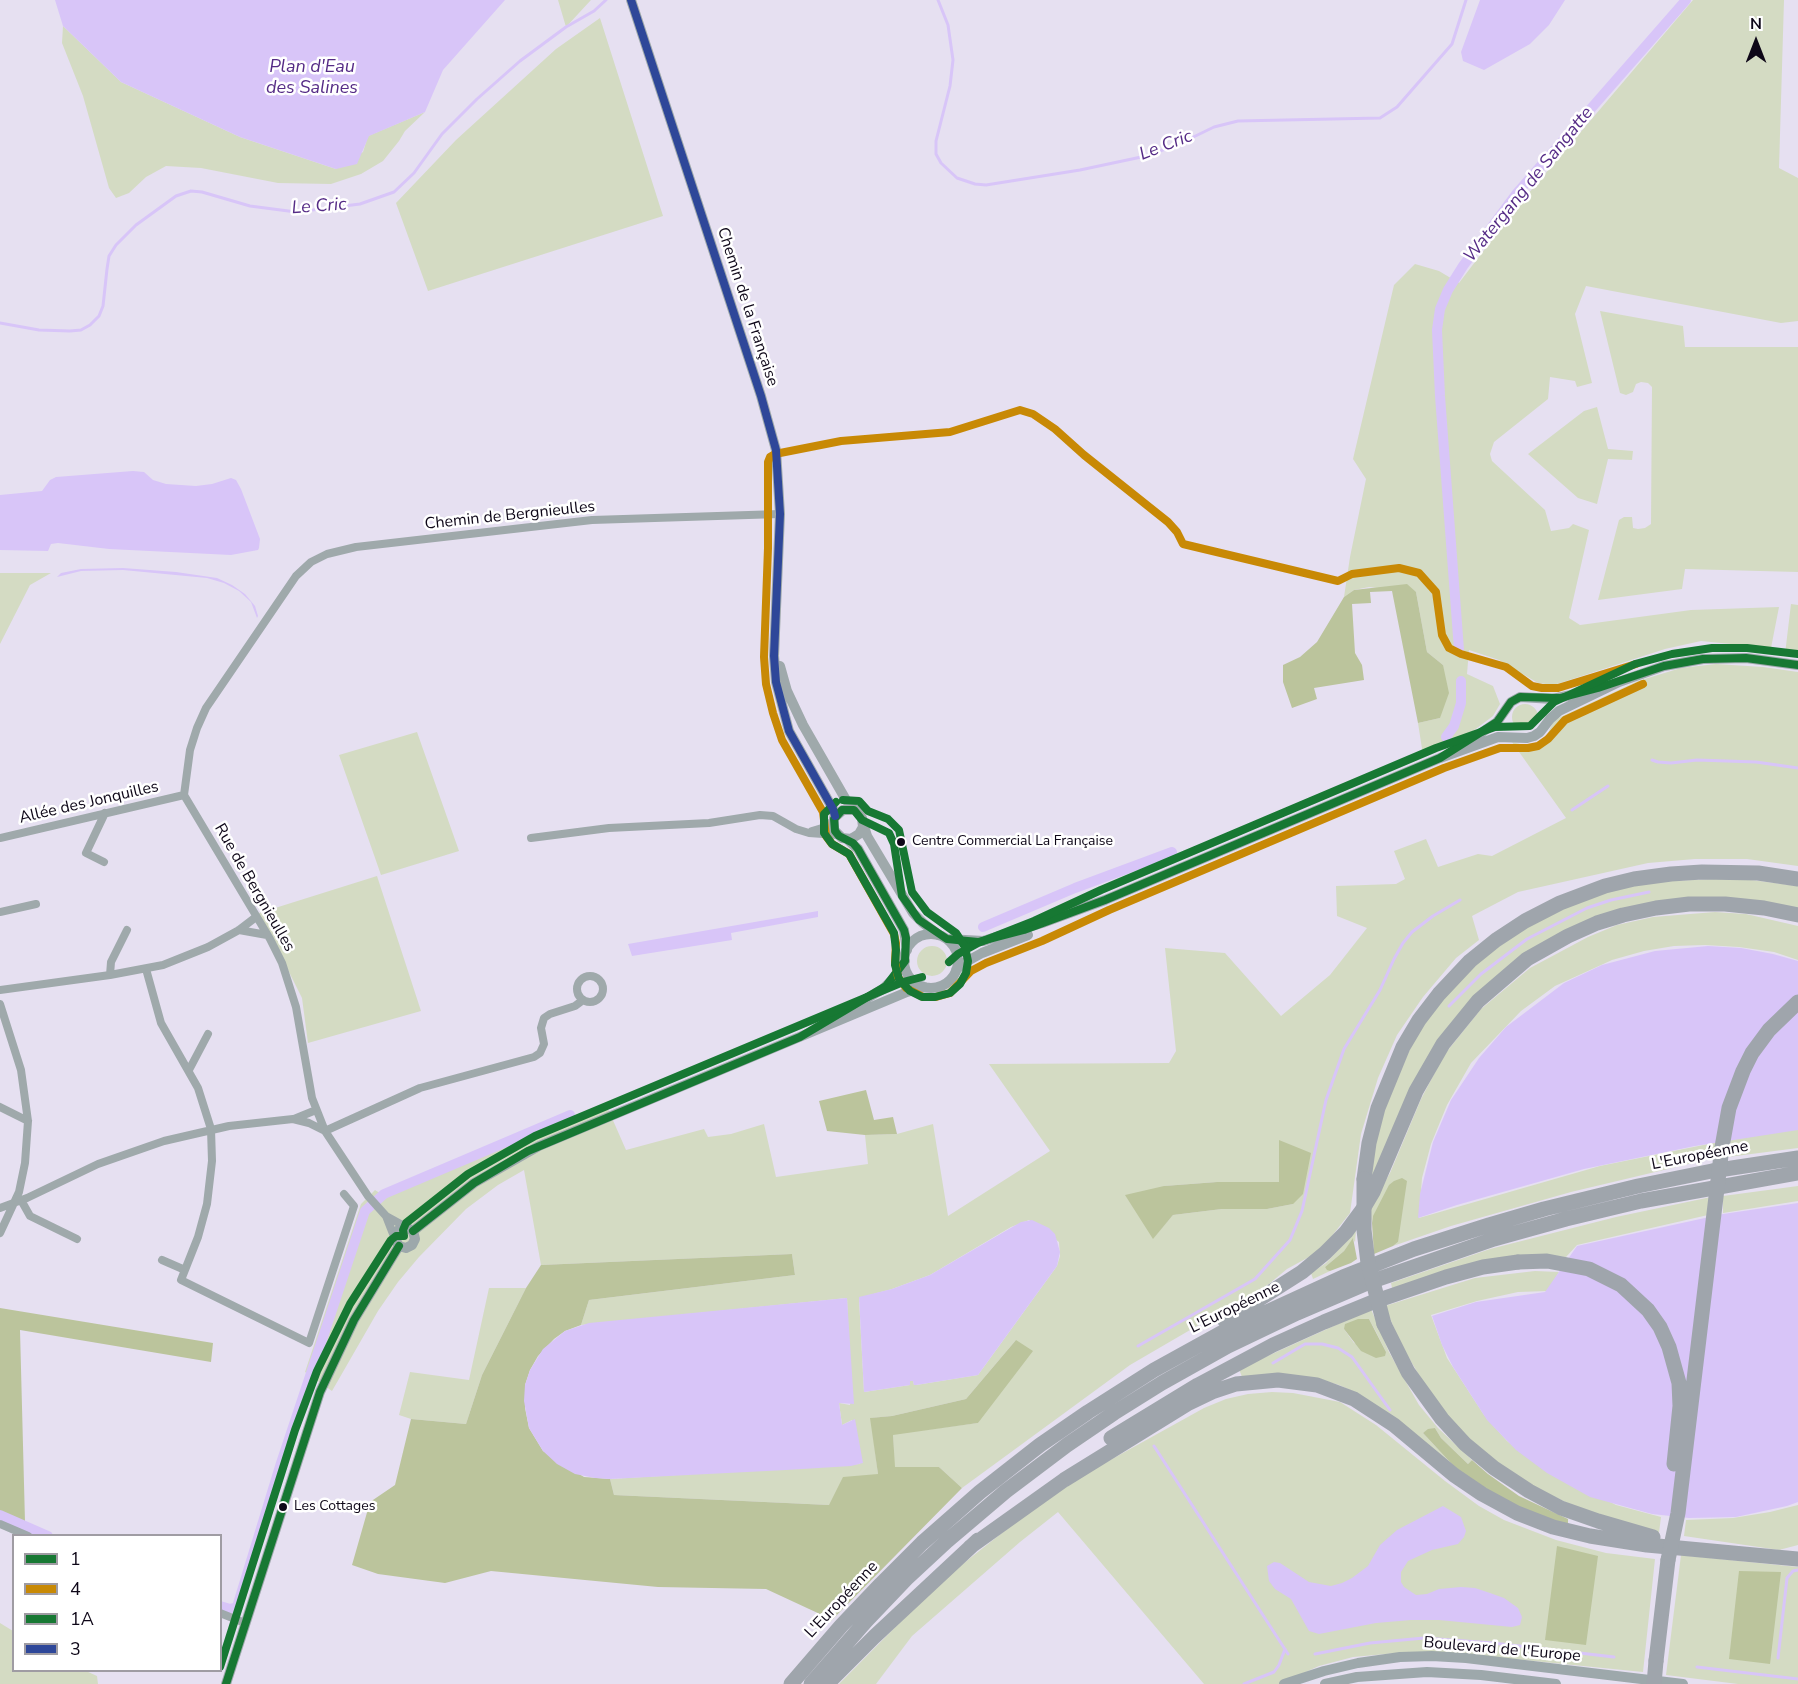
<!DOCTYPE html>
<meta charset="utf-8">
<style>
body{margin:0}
#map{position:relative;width:1798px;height:1684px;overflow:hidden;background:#e6e0f1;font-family:"Nunito Sans",sans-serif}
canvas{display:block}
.legend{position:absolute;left:12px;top:1534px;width:210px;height:138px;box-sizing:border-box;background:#fff;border:2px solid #9f9ca3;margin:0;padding:8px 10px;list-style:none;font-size:18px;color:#0e0718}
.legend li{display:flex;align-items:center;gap:12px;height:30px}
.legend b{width:30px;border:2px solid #9f9ca3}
.north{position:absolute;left:1726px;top:12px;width:60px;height:60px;-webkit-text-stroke:4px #fff;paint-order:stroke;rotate:0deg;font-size:16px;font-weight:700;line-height:24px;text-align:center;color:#0e0718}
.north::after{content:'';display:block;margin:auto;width:21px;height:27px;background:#0e0718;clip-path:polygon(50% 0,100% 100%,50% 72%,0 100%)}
</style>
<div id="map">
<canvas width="1798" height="1684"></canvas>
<ul class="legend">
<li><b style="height:8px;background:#177833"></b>1</li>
<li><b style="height:8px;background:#c88905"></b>4</li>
<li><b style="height:8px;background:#177833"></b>1A</li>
<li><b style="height:8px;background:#2e4799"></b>3</li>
</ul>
<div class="north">N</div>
</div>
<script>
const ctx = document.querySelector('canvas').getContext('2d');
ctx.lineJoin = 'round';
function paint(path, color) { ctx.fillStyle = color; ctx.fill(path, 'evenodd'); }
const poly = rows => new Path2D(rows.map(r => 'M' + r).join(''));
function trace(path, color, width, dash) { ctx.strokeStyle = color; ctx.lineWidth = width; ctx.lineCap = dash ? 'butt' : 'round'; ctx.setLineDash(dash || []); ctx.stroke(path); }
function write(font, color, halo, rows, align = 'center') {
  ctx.font = font + ' "Nunito Sans",sans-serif'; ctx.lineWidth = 5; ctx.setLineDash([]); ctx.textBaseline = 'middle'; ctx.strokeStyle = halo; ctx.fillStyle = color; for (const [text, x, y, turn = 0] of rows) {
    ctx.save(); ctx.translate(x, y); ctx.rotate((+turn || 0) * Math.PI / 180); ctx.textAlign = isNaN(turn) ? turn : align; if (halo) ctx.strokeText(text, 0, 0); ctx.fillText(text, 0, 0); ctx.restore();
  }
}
paint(poly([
 [558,0,591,0,566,27],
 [1693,0,1784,0,1779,168,1798,178,1798,321,1781,323,1586,286,1575,314,1592,383,1577,387,1575,381,1550,377,1548,399,1494,442,1490,454,1492,461,1545,510,1551,531,1569,528,1573,524,1589,530,1569,618,1580,625,1691,610,1779,607,1771,648,1701,641,1665,649,1554,685,1538,683,1499,660,1469,650,1467,674,1493,686,1500,704,1493,716,1469,734,1423,755,1418,723,1440,718,1443,665,1427,652,1416,592,1369,587,1354,590,1344,597,1350,557,1366,479,1353,459,1394,285,1415,264,1439,271,1459,283,1516,208],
 [600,18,663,216,428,291,396,203,456,140,556,49],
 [63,26,121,82,240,137,336,169,363,152,368,136,425,112,405,131,399,141,383,161,361,174,331,184,278,183,201,168,166,166,146,177,129,193,116,198,109,188,83,96,62,43],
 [1600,311,1683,326,1685,347,1798,347,1798,572,1685,569,1682,589,1598,600,1619,520,1624,517,1632,517,1633,528,1638,529,1645,528,1651,524,1652,387,1648,383,1641,382,1636,384,1633,392,1626,395,1620,393],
 [1597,407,1608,449,1633,451,1632,460,1608,459,1597,504,1578,498,1528,454,1584,411],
 [0,573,51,573,30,585,0,644],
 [1791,604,1798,605,1798,656,1785,654],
 [1716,664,1763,667,1798,672,1798,866,1747,859,1695,859,1648,863,1518,892,1472,916,1479,940,1456,958,1423,997,1397,1035,1378,1078,1361,1134,1350,1213,1320,1251,1287,1269,1269,1284,1130,1365,962,1488,939,1467,894,1467,893,1434,978,1423,1016,1340,966,1399,892,1416,871,1418,878,1474,829,1505,614,1495,610,1479,860,1464,852,1420,842,1425,839,1403,850,1405,851,1390,847,1298,581,1325,589,1300,795,1275,792,1254,541,1265,524,1170,498,1185,466,1209,419,1257,398,1282,378,1311,332,1391,305,1372,361,1204,375,1190,386,1197,551,1127,608,1109,626,1150,704,1129,708,1137,731,1134,764,1124,776,1177,868,1164,865,1135,897,1134,933,1124,948,1216,1050,1151,989,1064,1169,1063,1176,1051,1165,948,1225,953,1281,1016,1330,975,1367,928,1337,916,1336,886,1396,884,1405,879,1394,851,1426,839,1438,867,1478,854,1492,856,1566,818,1512,742,1524,745,1536,743,1547,735,1554,720,1638,681,1681,668],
 [1217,1182,1279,1182,1293,1204,1267,1209,1222,1209,1173,1215,1153,1238,1164,1186],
 [1029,1220,1059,1242,1060,1256,1057,1266,978,1375,916,1385,914,1385,913,1381,910,1381,910,1385,864,1392,859,1298,892,1289,930,1275,1011,1227],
 '1512 717a13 13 0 1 1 26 0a13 13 0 1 1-26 0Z',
 [417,732,459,851,381,875,339,755],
 [377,876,421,1011,308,1043,302,998,274,942,256,914],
 [1736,878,1798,886,1798,909,1624,909,1470,1001,1368,1183,1378,1123,1419,1028,1467,970,1538,918,1609,890,1650,882],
 [1715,912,1746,914,1798,926,1798,960,1774,952,1739,947,1705,945,1674,946,1644,951,1612,960,1555,986,1521,1011,1471,1063,1447,1105,1431,1144,1422,1178,1419,1218,1600,1166,1718,1142,1714,1158,1571,1192,1451,1226,1393,1246,1398,1242,1373,1216,1372,1223,1369,1210,1390,1173,1421,1099,1444,1055,1481,1009,1530,968,1588,937,1617,925,1653,917],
 '917 961a15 15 0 1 1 30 0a15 15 0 1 1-30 0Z',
 [1798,1129,1798,1148,1728,1157,1730,1140],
 [1798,1186,1798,1201,1723,1213,1723,1196],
 [1711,1197,1708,1215,1577,1245,1566,1257,1543,1256,1392,1288,1391,1283,1490,1249,1616,1217],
 [1356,1231,1355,1242,1353,1239,1344,1251,1325,1267,1330,1271,1313,1279,1311,1273,1326,1263],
 [1535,1271,1559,1272,1548,1291,1518,1292,1477,1301,1431,1315,1447,1358,1484,1415,1507,1441,1538,1465,1616,1505,1661,1517,1659,1533,1583,1510,1541,1491,1508,1472,1472,1442,1441,1409,1423,1382,1399,1341,1385,1306,1475,1278],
 [489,1288,526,1288,482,1375,466,1424,411,1419,399,1415,410,1372,469,1380],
 [1371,1309,1389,1352,1419,1405,1438,1428,1472,1460,1468,1464,1441,1438,1435,1428,1423,1433,1461,1474,1359,1394,1339,1385,1318,1379,1242,1377,1239,1369],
 [1369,1319,1375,1330,1386,1352,1354,1343,1344,1329],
 [1272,1392,1293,1393,1340,1402,1376,1425,1445,1481,1479,1506,1504,1520,1556,1540,1606,1553,1655,1559,1643,1672,1453,1653,1408,1652,1353,1657,1319,1666,1279,1684,1204,1684,1058,1512,1020,1542,912,1636,876,1684,839,1684,940,1582,1012,1525,1076,1479,1204,1408,1226,1399,1248,1394],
 [1798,1505,1798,1545,1779,1550,1684,1536,1686,1520,1733,1518,1770,1512],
 [1681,1555,1798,1567,1798,1684,1738,1684,1666,1675],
 [0,1623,13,1631,14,1670,86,1671,97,1676,98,1684,0,1684]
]), '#d4dbc3');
paint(poly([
 [1407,584,1416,592,1427,652,1443,665,1449,693,1440,718,1418,723,1392,591,1370,592,1371,603,1352,604,1355,653,1362,665,1364,680,1314,688,1317,699,1292,708,1283,682,1283,665,1300,657,1317,642,1344,597,1354,590],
 [866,1090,874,1120,893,1117,897,1134,865,1135,827,1131,819,1101],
 [1279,1140,1311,1153,1303,1194,1293,1204,1267,1209,1222,1209,1173,1215,1153,1239,1125,1195,1164,1186,1217,1182,1279,1182],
 [1402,1178,1407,1181,1398,1242,1393,1246,1374,1254,1372,1223,1373,1216,1389,1185,1394,1181],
 [1353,1238,1357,1259,1351,1263,1330,1271,1327,1270,1325,1267,1344,1251],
 [792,1254,795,1275,589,1300,581,1325,565,1331,554,1339,538,1356,530,1370,525,1385,525,1408,529,1428,543,1451,584,1477,610,1479,614,1495,829,1505,843,1477,878,1474,870,1418,892,1416,966,1399,1016,1340,1033,1351,978,1423,893,1435,895,1467,939,1467,962,1488,830,1622,822,1615,766,1589,658,1587,491,1571,445,1583,378,1574,352,1565,370,1502,395,1485,411,1419,466,1424,482,1375,526,1288,541,1265],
 [0,1308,213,1343,211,1362,20,1330,25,1522,0,1513],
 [1358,1319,1369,1319,1386,1352,1385,1356,1376,1358,1361,1351,1344,1329,1345,1324],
 [1435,1428,1441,1438,1468,1464,1472,1460,1488,1474,1519,1496,1568,1519,1568,1526,1518,1507,1461,1474,1423,1433,1428,1429],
 [1557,1546,1598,1556,1586,1645,1545,1640],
 [1739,1571,1781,1572,1770,1664,1729,1659]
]), '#bbc49c');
paint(poly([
 [55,0,505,0,443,70,425,112,369,136,357,164,336,169,240,137,121,82,63,26],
 [1480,0,1565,0,1549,25,1530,44,1484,70,1463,61,1461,52],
 [133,471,144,472,153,480,166,484,196,486,212,484,231,478,236,480,241,489,260,539,259,548,258,550,231,555,109,549,58,543,51,544,48,551,0,550,0,495,42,491,50,480,56,477],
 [123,568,176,572,217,578,232,585,245,594,255,606,258,616,257,618,251,602,239,591,224,583,207,578,123,570,81,571,57,577,61,573,81,569],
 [818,911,818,917,731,933,732,940,632,956,628,944],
 [1708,946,1741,948,1773,954,1798,961,1798,1130,1695,1146,1584,1169,1457,1205,1418,1218,1420,1194,1433,1142,1451,1100,1479,1058,1506,1027,1564,983,1602,965,1655,951],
 [1798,1203,1798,1502,1787,1506,1736,1517,1689,1518,1652,1514,1590,1497,1547,1473,1516,1450,1487,1420,1453,1367,1442,1345,1432,1316,1476,1302,1545,1292,1577,1246,1723,1214],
 [1032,1220,1049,1228,1055,1234,1060,1252,1057,1266,978,1375,916,1385,914,1385,913,1381,910,1381,910,1385,864,1392,859,1297,892,1289,930,1275,1021,1222],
 [847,1298,854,1404,839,1403,842,1425,855,1419,863,1463,851,1466,786,1470,610,1479,595,1478,575,1474,557,1464,543,1451,529,1428,524,1401,525,1385,530,1370,543,1349,565,1331,589,1323],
 [1443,1506,1461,1517,1466,1531,1464,1537,1458,1544,1432,1550,1408,1561,1401,1572,1401,1582,1404,1587,1416,1595,1427,1594,1439,1589,1461,1587,1475,1588,1490,1593,1504,1598,1518,1608,1522,1617,1520,1625,1512,1627,1439,1620,1411,1620,1376,1623,1319,1634,1309,1631,1291,1599,1275,1589,1269,1581,1267,1566,1274,1562,1280,1563,1309,1582,1331,1586,1342,1583,1352,1578,1368,1566,1380,1545,1397,1530]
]), '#d8c5f8');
trace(poly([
 [938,0,948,25,953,60,950,86,936,141,936,154,941,163,957,178,975,184,986,185,1080,170,1146,156,1179,144,1214,127,1238,121,1380,118,1397,107,1452,44,1466,0],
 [0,323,39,330,70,331,81,330,90,325,99,316,103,306,107,269,109,256,116,245,136,225,176,196,191,191,202,192,250,206,296,212,360,204,394,192,414,173,442,134,477,99,520,61,566,27,594,11,606,0],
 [1652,760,1658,762,1671,763,1697,760,1756,762,1798,768],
 [1572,810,1608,786],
 [1449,1006,1481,974,1527,939,1587,908,1611,900,1649,892],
 [1138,1346,1255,1279,1290,1240,1302,1211,1326,1100,1344,1049,1380,990,1394,959,1403,943,1412,932,1433,916,1460,900],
 [1273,1363,1305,1344,1322,1344,1338,1348,1352,1357,1390,1410],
 [1154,1446,1288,1654],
 [1315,1654,1370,1643,1424,1638,1493,1643,1614,1657],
 [1778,1658,1787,1578,1793,1571,1798,1570],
 [1697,1667,1798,1679],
 [1244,1684,1274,1672,1279,1665,1285,1649]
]), '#d8c5f8', 3);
trace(poly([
 [1459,650,1440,396,1437,330,1440,309,1448,290,1463,266,1517,193,1686,0],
 [1446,737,1454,726,1461,703,1461,681],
 [983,927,1075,888,1172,852],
 [0,1515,48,1536],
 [220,1606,230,1609,237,1607,281,1463,365,1211,384,1194,570,1115]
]), '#d8c5f8', 10);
trace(poly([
 [812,831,822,828,833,821],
 [0,838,184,795],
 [531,838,609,828,709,823,760,815,773,816,796,829,809,833,837,835],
 [104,862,86,853,105,813],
 [0,912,36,904],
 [239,930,267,935],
 [146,969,161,1023,198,1088,211,1129,212,1161,207,1204,198,1237,181,1280,309,1343,354,1206,344,1194],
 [110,975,111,962,127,930],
 '577 989a13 13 0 1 1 26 0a13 13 0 1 1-26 0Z',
 [0,990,110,975,163,965,208,947,239,930,256,917],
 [0,1004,21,1070,28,1121,25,1163,19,1192,0,1233],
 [189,1070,208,1034],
 [0,1107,28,1121],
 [294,1119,316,1110],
 [21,1200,30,1216,77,1239],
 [0,1208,27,1198,98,1164,164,1141,229,1126,293,1119,309,1123,325,1131,420,1088,534,1057,540,1053,544,1044,541,1028,544,1018,550,1014,575,1006,583,1000],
 [386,1216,395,1239],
 [406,1227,386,1216,368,1196,325,1131,312,1098,296,1007,282,963,270,939,184,795,190,750,197,728,206,708,296,576,311,562,327,554,356,547,592,520,780,514],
 [162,1260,185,1270],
 [0,1524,28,1536],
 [220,1613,245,1623]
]), '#9fa9ab', 8);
trace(poly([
 [631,0,761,396,776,450,780,514,774,656,776,682,789,731,833,809,835,816],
 [780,666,787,691,803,725,846,800,862,818,863,827,859,834,851,839,842,838,834,830,834,818,843,810,854,810],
 [863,823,867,836,913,913,923,923,939,935],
 [847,839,858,849,904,930,907,950]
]), '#9fa9ab', 10);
trace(poly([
 [1616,683,1664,666,1703,659,1746,658,1798,665],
 [1462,746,1497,722,1511,702,1520,697,1553,699,1590,691],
 '904 961a27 27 0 1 1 54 0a27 27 0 1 1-54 0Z',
 [947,939,983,941,1042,923,1105,900,1440,758,1498,737,1527,738,1534,736,1540,732,1550,719,1559,711,1621,681],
 [956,970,964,963,982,953,1028,935],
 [836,1016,883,989,894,978,905,961],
 [413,1231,474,1183,539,1146,907,992,925,987],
 [399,1246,395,1239,397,1231,405,1227,413,1231],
 [399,1246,406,1248,412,1245,415,1239,413,1231],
 [226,1684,320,1392,354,1320,399,1246],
 [1284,1684,1324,1671,1358,1663,1400,1657,1432,1656,1466,1658,1683,1684],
 [1325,1684,1357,1677,1427,1672,1481,1675,1556,1684]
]), '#9da8ab', 10);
trace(poly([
 [1364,1179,1369,1143,1378,1108,1403,1047,1419,1020,1439,994,1470,961,1496,940,1525,921,1560,903,1605,886,1634,879,1671,874,1702,872,1758,873,1798,879],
 [1225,1321,1302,1272,1325,1253,1346,1232,1363,1209,1373,1192,1416,1091,1443,1044,1478,1001,1527,959,1568,936,1597,923,1623,915,1656,908,1689,904,1725,904,1764,908,1798,915],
 [1384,1324,1408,1372,1442,1419,1465,1444,1494,1468,1529,1491,1561,1508,1598,1521,1653,1537],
 [1111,1438,1198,1385,1273,1345,1324,1322,1373,1302,1446,1277,1483,1267,1518,1262],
 [970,1547,1064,1480,1187,1404,1212,1392,1236,1384,1278,1380,1317,1385,1354,1399,1394,1425,1454,1475,1482,1494,1517,1513,1553,1527,1590,1536,1647,1545,1798,1559],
 [1656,1661,1668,1560],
 [791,1684,841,1626,881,1584,922,1543,980,1492,1040,1445,1088,1412,1154,1370,1221,1333,1343,1277,1414,1249,1489,1225,1544,1209,1638,1186,1712,1171,1798,1158],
 [811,1684,866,1621,906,1579,947,1541,1006,1491,1067,1445,1114,1413,1162,1383,1228,1346,1297,1313,1367,1283,1494,1239,1566,1219,1641,1201,1798,1173],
 [827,1684,874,1637,978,1540]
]), '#9fa5ac', 15);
trace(poly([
 [1364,1179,1364,1230,1368,1263,1384,1324],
 [1518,1262,1547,1261,1589,1269,1621,1285,1648,1310,1660,1327,1669,1347,1679,1383,1680,1406,1674,1464],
 [1668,1560,1678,1513,1722,1147,1729,1108,1743,1071,1752,1053,1769,1030,1798,1002],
 [1654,1684,1656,1661]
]), '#9fa5ac', 15);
trace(poly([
 [413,1231,474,1183,528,1151,800,1037,886,986,905,961,906,938,904,930,858,849,853,843,839,836,835,831,834,819,842,810,854,810,862,820,889,833,894,844,902,896,919,920,947,939,978,942,1024,930,1105,900,1440,758,1497,722,1511,702,1520,697,1560,698,1598,688,1664,666,1703,659,1746,658,1798,665],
 [226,1684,320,1392,354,1320,399,1246]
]), '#177833', 8);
trace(poly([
 [1636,664,1558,688,1542,688,1532,686,1506,667,1461,654,1449,648,1442,635,1436,592,1419,573,1399,568,1352,574,1338,581,1183,544,1177,532,1168,522,1084,455,1055,429,1033,414,1020,410,950,432,841,441,775,454,770,457,768,462,768,548,764,657,766,684,773,713,782,740,823,812,826,836,832,844,849,854,894,934,896,943,895,962,898,977,906,988,923,997,936,997,950,993,971,971,986,963,1042,941,1109,910,1444,768,1500,748,1528,748,1538,746,1548,739,1565,720,1643,684]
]), '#c88905', 8);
trace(poly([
 [836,802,824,814,824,833,832,844,849,854,894,933,896,950,895,965,899,979,910,991,922,997,935,997,950,993,960,984,966,973,968,961,965,947,956,933,927,912,912,892,899,830,888,819,868,811,859,801,843,800],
 [949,962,958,954,978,943,1034,921,1101,890,1436,748,1495,727,1530,726,1554,702,1635,664,1672,654,1712,648,1747,648,1798,654],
 [220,1667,295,1430,317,1371,350,1304,391,1240,396,1236,404,1236,403,1230,406,1223,468,1174,535,1136,903,982,922,977]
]), '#177833', 8);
trace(poly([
 [631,0,761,396,776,450,780,514,774,656,776,682,789,731,833,809,835,816]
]), '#2e4799', 8);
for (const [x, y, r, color] of [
 [901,842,5,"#0e0718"],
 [283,1507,5,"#0e0718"]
]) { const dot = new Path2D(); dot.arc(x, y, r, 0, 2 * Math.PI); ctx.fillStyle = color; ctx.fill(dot); trace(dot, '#fff', 2); }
write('14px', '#0e0718', '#fff', [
 ["Centre Commercial La Française",912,842],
 ["Les Cottages",294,1507]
], 'left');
write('16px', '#0e0718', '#fff', [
 ["Chemin de la Française",747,307,72],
 ["Chemin de Bergnieulles",510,516,-6],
 ["Allée des Jonquilles",89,803,-13],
 ["Rue de Bergnieulles",254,888,60],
 ["L'Européenne",1700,1156,-11],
 ["L'Européenne",1235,1308,-26],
 ["L'Européenne",842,1600,-47],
 ["Boulevard de l'Europe",1502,1650,5]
]);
write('italic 18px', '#552b86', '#fff', [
 ["Plan d'Eau",312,68],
 ["des Salines",312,89],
 ["Le Cric",1166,146,-21],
 ["Watergang de Sangatte",1529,185,-51],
 ["Le Cric",319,207,-4]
]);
</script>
